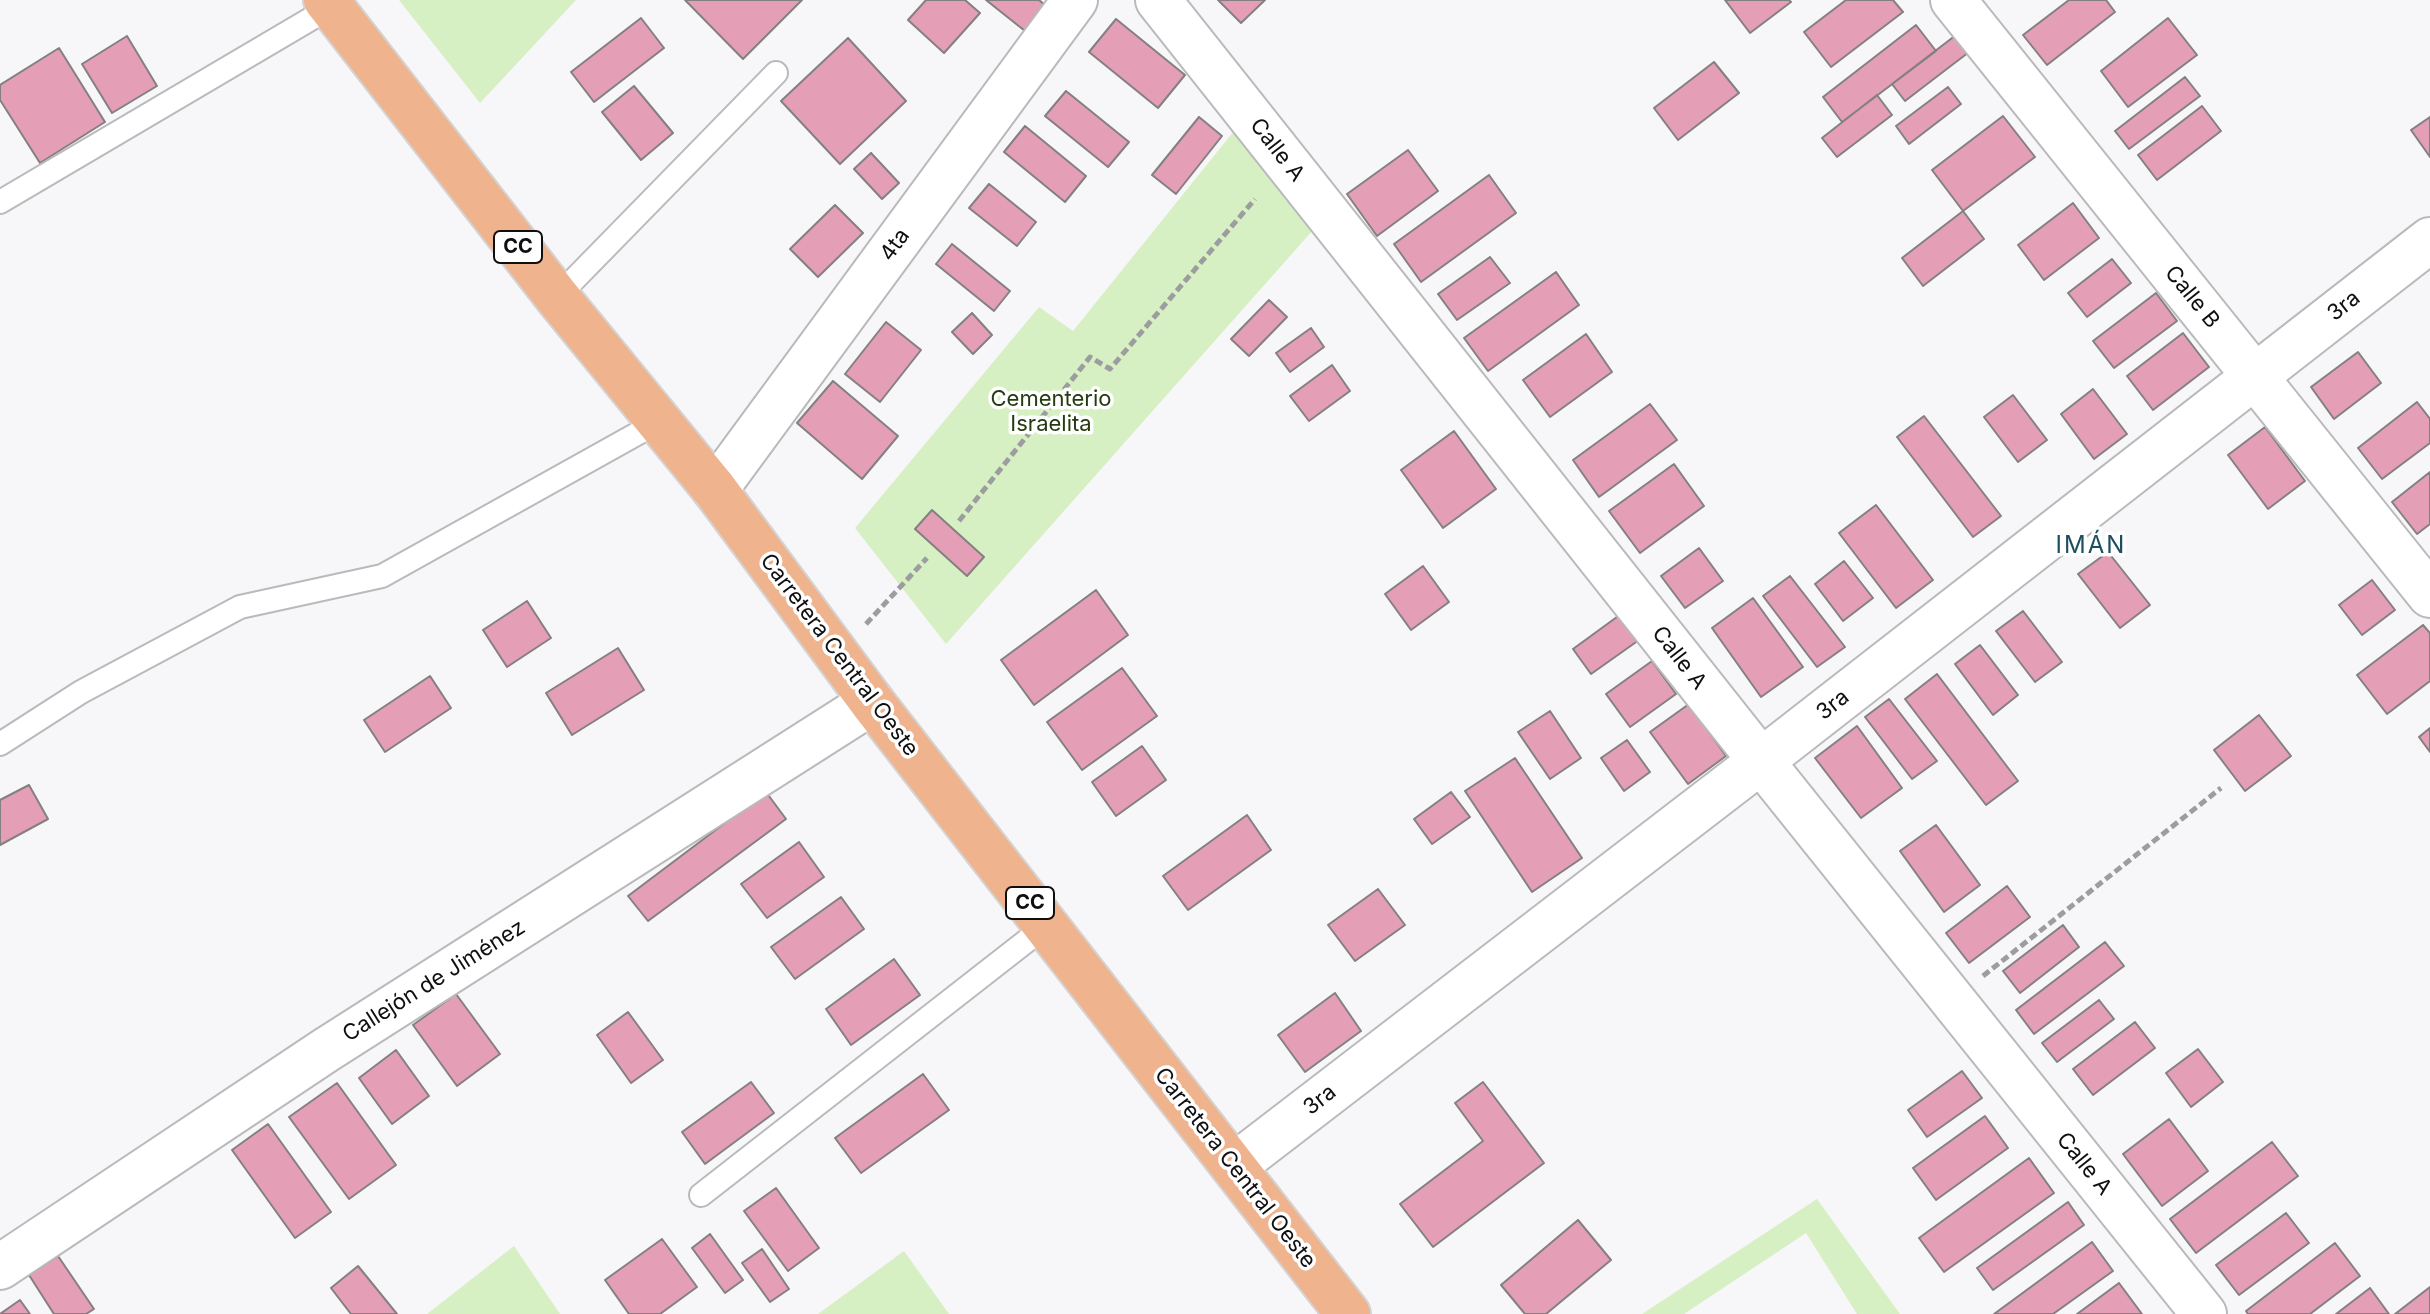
<!DOCTYPE html>
<meta charset="utf-8">
<style>
body{margin:0}
canvas{display:block;background:#f7f6f9}
</style>
<canvas width="2430" height="1314"></canvas>
<script>
const ctx = document.querySelector('canvas').getContext('2d');
ctx.lineJoin = 'round';
function paint(path, color) { ctx.fillStyle = color; ctx.fill(path, 'evenodd'); }
const poly = rows => new Path2D(rows.map(r => 'M' + r).join(''));
function trace(path, color, width, dash) { ctx.strokeStyle = color; ctx.lineWidth = width; ctx.lineCap = dash ? 'butt' : 'round'; ctx.setLineDash(dash || []); ctx.stroke(path); }
function write(font, color, halo, rows, align = 'center') {
  ctx.font = font + ' Inter,sans-serif'; ctx.lineWidth = 7; ctx.setLineDash([]); ctx.textBaseline = 'middle'; ctx.strokeStyle = halo; ctx.fillStyle = color; for (const [text, x, y, turn = 0] of rows) {
    ctx.save(); ctx.translate(x, y); ctx.rotate((+turn || 0) * Math.PI / 180); ctx.textAlign = isNaN(turn) ? turn : align; if (halo) ctx.strokeText(text, 0, 0); ctx.fillText(text, 0, 0); ctx.restore();
  }
}
paint(poly([
 [399,0,576,0,480,103],
 [1238,126,1321,221,946,644,855,528,1039,307,1073,331],
 [1817,1199,1900,1314,1857,1314,1806,1233,1684,1314,1642,1314],
 [514,1246,560,1314,427,1314],
 [904,1251,949,1314,818,1314]
]), '#d6f0c3');
const building = poly([
 [685,0,802,0,743,59,685,0],
 [926,0,965,0,980,13,944,53,908,20,926,0],
 [986,0,1039,0,1045,5,1025,31,986,0],
 [1218,0,1265,0,1241,23,1218,0],
 [1725,0,1789,0,1791,2,1750,33,1725,0],
 [1846,0,1893,0,1903,12,1831,67,1804,32,1846,0],
 [2069,0,2106,0,2115,12,2047,65,2023,35,2069,0],
 [641,18,664,48,594,102,571,72,641,18],
 [2168,18,2197,55,2128,107,2101,71,2168,18],
 [1116,19,1185,75,1158,108,1089,52,1116,19],
 [1916,25,1936,51,1842,122,1823,97,1916,25],
 [1956,35,1969,52,1905,101,1892,84,1956,35],
 [127,36,157,86,112,113,82,64,127,36],
 [848,38,906,101,840,164,781,101,848,38],
 [59,48,105,122,40,163,0,100,0,85,59,48],
 [1714,62,1739,93,1678,140,1654,108,1714,62],
 [2185,77,2200,96,2129,149,2115,131,2185,77],
 [634,86,673,133,641,160,602,112,634,86],
 [1948,87,1961,104,1909,144,1896,126,1948,87],
 [1066,91,1129,142,1108,167,1045,116,1066,91],
 [1877,95,1892,115,1837,157,1822,138,1877,95],
 [2202,106,2221,131,2157,180,2138,155,2202,106],
 [2003,116,2035,157,1963,211,1932,170,2003,116],
 [1199,117,1222,136,1176,194,1152,175,1199,117],
 [2430,117,2430,157,2411,130,2430,117],
 [1025,126,1086,176,1065,202,1004,152,1025,126],
 [1408,150,1438,191,1377,236,1347,194,1408,150],
 [871,153,899,183,882,199,854,169,871,153],
 [1489,175,1516,213,1421,282,1394,244,1489,175],
 [989,184,1036,222,1017,246,969,208,989,184],
 [2073,203,2099,238,2044,280,2018,245,2073,203],
 [835,205,863,233,818,277,790,249,835,205],
 [1963,211,1984,239,1923,286,1902,258,1963,211],
 [952,244,1010,291,994,311,936,264,952,244],
 [1490,257,1510,283,1457,320,1438,294,1490,257],
 [2112,259,2131,283,2087,317,2068,293,2112,259],
 [1556,272,1579,305,1488,371,1464,338,1556,272],
 [2156,293,2177,321,2114,368,2093,341,2156,293],
 [1269,300,1287,317,1249,356,1231,339,1269,300],
 [972,313,992,335,973,354,952,332,972,313],
 [886,322,921,350,880,402,845,374,886,322],
 [1311,328,1324,347,1290,372,1276,353,1311,328],
 [2183,333,2209,367,2153,410,2127,376,2183,333],
 [1586,334,1612,372,1550,417,1523,380,1586,334],
 [2358,352,2381,383,2334,419,2311,387,2358,352],
 [1332,365,1350,391,1309,421,1290,396,1332,365],
 [833,381,898,436,862,479,797,423,833,381],
 [2093,389,2127,434,2094,459,2061,414,2093,389],
 [2013,395,2047,440,2018,462,1984,417,2013,395],
 [2417,402,2430,419,2430,443,2382,479,2358,448,2417,402],
 [1650,404,1677,440,1599,497,1573,460,1650,404],
 [1924,416,2001,516,1973,537,1897,437,1924,416],
 [2265,427,2305,481,2268,509,2228,455,2265,427],
 [1454,431,1496,489,1443,528,1401,470,1454,431],
 [1674,464,1704,506,1640,553,1609,511,1674,464],
 [2430,472,2430,524,2417,534,2392,502,2430,472],
 [1876,505,1933,580,1896,608,1839,533,1876,505],
 [932,510,984,557,967,576,915,529,932,510],
 [1699,548,1723,581,1685,608,1661,576,1699,548],
 [2108,552,2150,605,2120,628,2078,574,2108,552],
 [1844,561,1873,598,1843,621,1815,584,1844,561],
 [1423,566,1449,602,1411,630,1385,594,1423,566],
 [1790,576,1845,647,1817,667,1763,596,1790,576],
 [2372,580,2395,610,2362,635,2339,605,2372,580],
 [1096,590,1128,635,1034,705,1001,660,1096,590],
 [1753,598,1803,667,1761,697,1712,628,1753,598],
 [527,601,551,638,507,667,483,630,527,601],
 [2023,611,2062,662,2035,682,1996,631,2023,611],
 [1621,614,1639,640,1591,674,1573,649,1621,614],
 [2423,625,2430,633,2430,681,2387,714,2357,675,2423,625],
 [1980,645,2018,695,1993,715,1955,664,1980,645],
 [618,648,644,690,572,735,546,693,618,648],
 [1652,661,1676,694,1630,727,1606,694,1652,661],
 [1122,668,1157,716,1082,770,1047,722,1122,668],
 [1937,674,2018,781,1986,805,1905,699,1937,674],
 [430,676,451,708,385,752,364,720,430,676],
 [1889,699,1937,761,1912,779,1865,717,1889,699],
 [1689,704,1726,756,1688,784,1650,732,1689,704],
 [1550,711,1581,758,1550,779,1518,732,1550,711],
 [2259,715,2291,756,2245,791,2214,750,2259,715],
 [1857,726,1902,788,1861,818,1815,758,1857,726],
 [2430,728,2430,752,2419,737,2430,728],
 [1627,740,1650,772,1624,791,1601,758,1627,740],
 [1142,746,1166,780,1116,816,1092,782,1142,746],
 [1515,758,1582,858,1532,892,1465,791,1515,758],
 [29,785,48,819,0,845,0,800,29,785],
 [766,792,786,819,648,921,628,896,766,792],
 [1451,792,1470,817,1432,844,1414,819,1451,792],
 [1247,815,1271,850,1188,910,1163,876,1247,815],
 [1936,825,1980,885,1944,912,1900,851,1936,825],
 [799,842,824,877,767,918,741,884,799,842],
 [2007,886,2030,917,1969,963,1946,933,2007,886],
 [1378,889,1405,925,1355,961,1328,925,1378,889],
 [841,897,864,929,795,979,771,947,841,897],
 [2063,925,2079,947,2020,993,2003,971,2063,925],
 [2105,942,2124,966,2034,1034,2016,1010,2105,942],
 [894,959,920,995,851,1045,826,1009,894,959],
 [1335,993,1361,1031,1305,1072,1278,1035,1335,993],
 [456,994,500,1054,457,1086,413,1025,456,994],
 [2099,1000,2114,1019,2057,1062,2042,1043,2099,1000],
 [628,1012,663,1060,631,1083,597,1035,628,1012],
 [2135,1022,2155,1048,2093,1095,2073,1069,2135,1022],
 [2198,1049,2223,1082,2191,1107,2166,1073,2198,1049],
 [396,1050,429,1096,392,1124,359,1078,396,1050],
 [1962,1071,1982,1098,1927,1137,1908,1110,1962,1071],
 [923,1074,949,1110,861,1173,835,1138,923,1074],
 [751,1082,774,1113,705,1164,682,1132,751,1082],
 [1483,1082,1544,1163,1433,1247,1400,1204,1483,1141,1455,1103,1483,1082],
 [337,1083,396,1165,349,1199,289,1117,337,1083],
 [1985,1116,2008,1148,1936,1200,1913,1168,1985,1116],
 [2169,1119,2208,1171,2162,1206,2123,1154,2169,1119],
 [268,1124,331,1212,295,1238,232,1150,268,1124],
 [2272,1142,2298,1176,2196,1253,2170,1219,2272,1142],
 [2029,1158,2054,1193,1944,1272,1919,1238,2029,1158],
 [776,1188,819,1248,788,1271,744,1211,776,1188],
 [2068,1202,2084,1225,1993,1290,1977,1268,2068,1202],
 [2286,1213,2309,1243,2239,1295,2216,1265,2286,1213],
 [1578,1220,1611,1260,1546,1314,1525,1314,1501,1285,1578,1220],
 [710,1234,743,1280,725,1293,692,1248,710,1234],
 [662,1239,697,1287,660,1314,629,1314,605,1280,662,1239],
 [2092,1242,2113,1271,2053,1314,1994,1314,2092,1242],
 [2335,1243,2360,1276,2310,1314,2248,1314,2246,1311,2335,1243],
 [762,1249,789,1289,770,1302,742,1263,762,1249],
 [58,1256,94,1309,86,1314,54,1314,29,1275,58,1256],
 [358,1266,397,1314,351,1314,331,1288,358,1266],
 [2119,1283,2142,1314,2077,1314,2119,1283],
 [2430,1287,2430,1314,2395,1314,2430,1287],
 [2370,1288,2389,1314,2336,1314,2370,1288],
 [20,1300,30,1314,0,1314,20,1300]
]);
paint(building, '#e49eb5');
trace(building, '#848081', 2);
const service = poly([
 [0,202,331,7],
 [557,297,776,73],
 [0,744,81,692,240,607,382,576,660,421],
 [701,1195,1047,925]
]);
const minor = poly([
 [1158,0,1761,761,2204,1314],
 [1953,0,2430,595],
 [715,490,1075,0],
 [1234,1166,1761,761,2430,240],
 [0,1267,326,1050,872,702]
]);
const primary = poly([
 [326,0,557,297,715,490,872,702,1348,1314]
]);
trace(service, '#bab9bc', 26);
trace(minor, '#bab9bc', 48);
trace(primary, '#d4d4d4', 48);
trace(poly([
 [959,521,1090,357,1110,369,1255,199],
 [866,624,927,558],
 [1983,976,2221,788]
]), '#9d9d9f', 5, [8, 4]);
trace(service, '#fff', 22);
trace(minor, '#fff', 44);
trace(primary, '#efb38e', 44);
for (const [x, y, w] of [
 [518,247,48],
 [1030,903,48]
]) { const box = new Path2D(); box.roundRect(x - w / 2, y - 16, w, 32, 6); ctx.fillStyle = '#fff'; ctx.fill(box); trace(box, '#0f0f10', 2); }
write('bold 20px', '#0f0f10', null, [
 ["CC",518,247],
 ["CC",1030,903]
]);
write('22px', '#0f0f10', '#fff', [
 ["Calle A",1277,150,52],
 ["4ta",895,245,-54],
 ["Calle B",2192,297,51],
 ["3ra",2344,306,-38],
 ["Carretera Central Oeste",839,655,53],
 ["Calle A",1679,658,52],
 ["3ra",1833,705,-38],
 ["Callejón de Jiménez",434,981,-32],
 ["3ra",1320,1100,-38],
 ["Calle A",2084,1164,51],
 ["Carretera Central Oeste",1235,1168,52]
]);
write('22px', '#263b11', '#fff', [
 ["Cementerio",1051,399],
 ["Israelita",1051,424]
]);
ctx.letterSpacing = '2px';
write('24px', '#1b4e5e', '#fff', [
 ["IMÁN",2091,546]
]);
ctx.letterSpacing = '0px';
</script>
